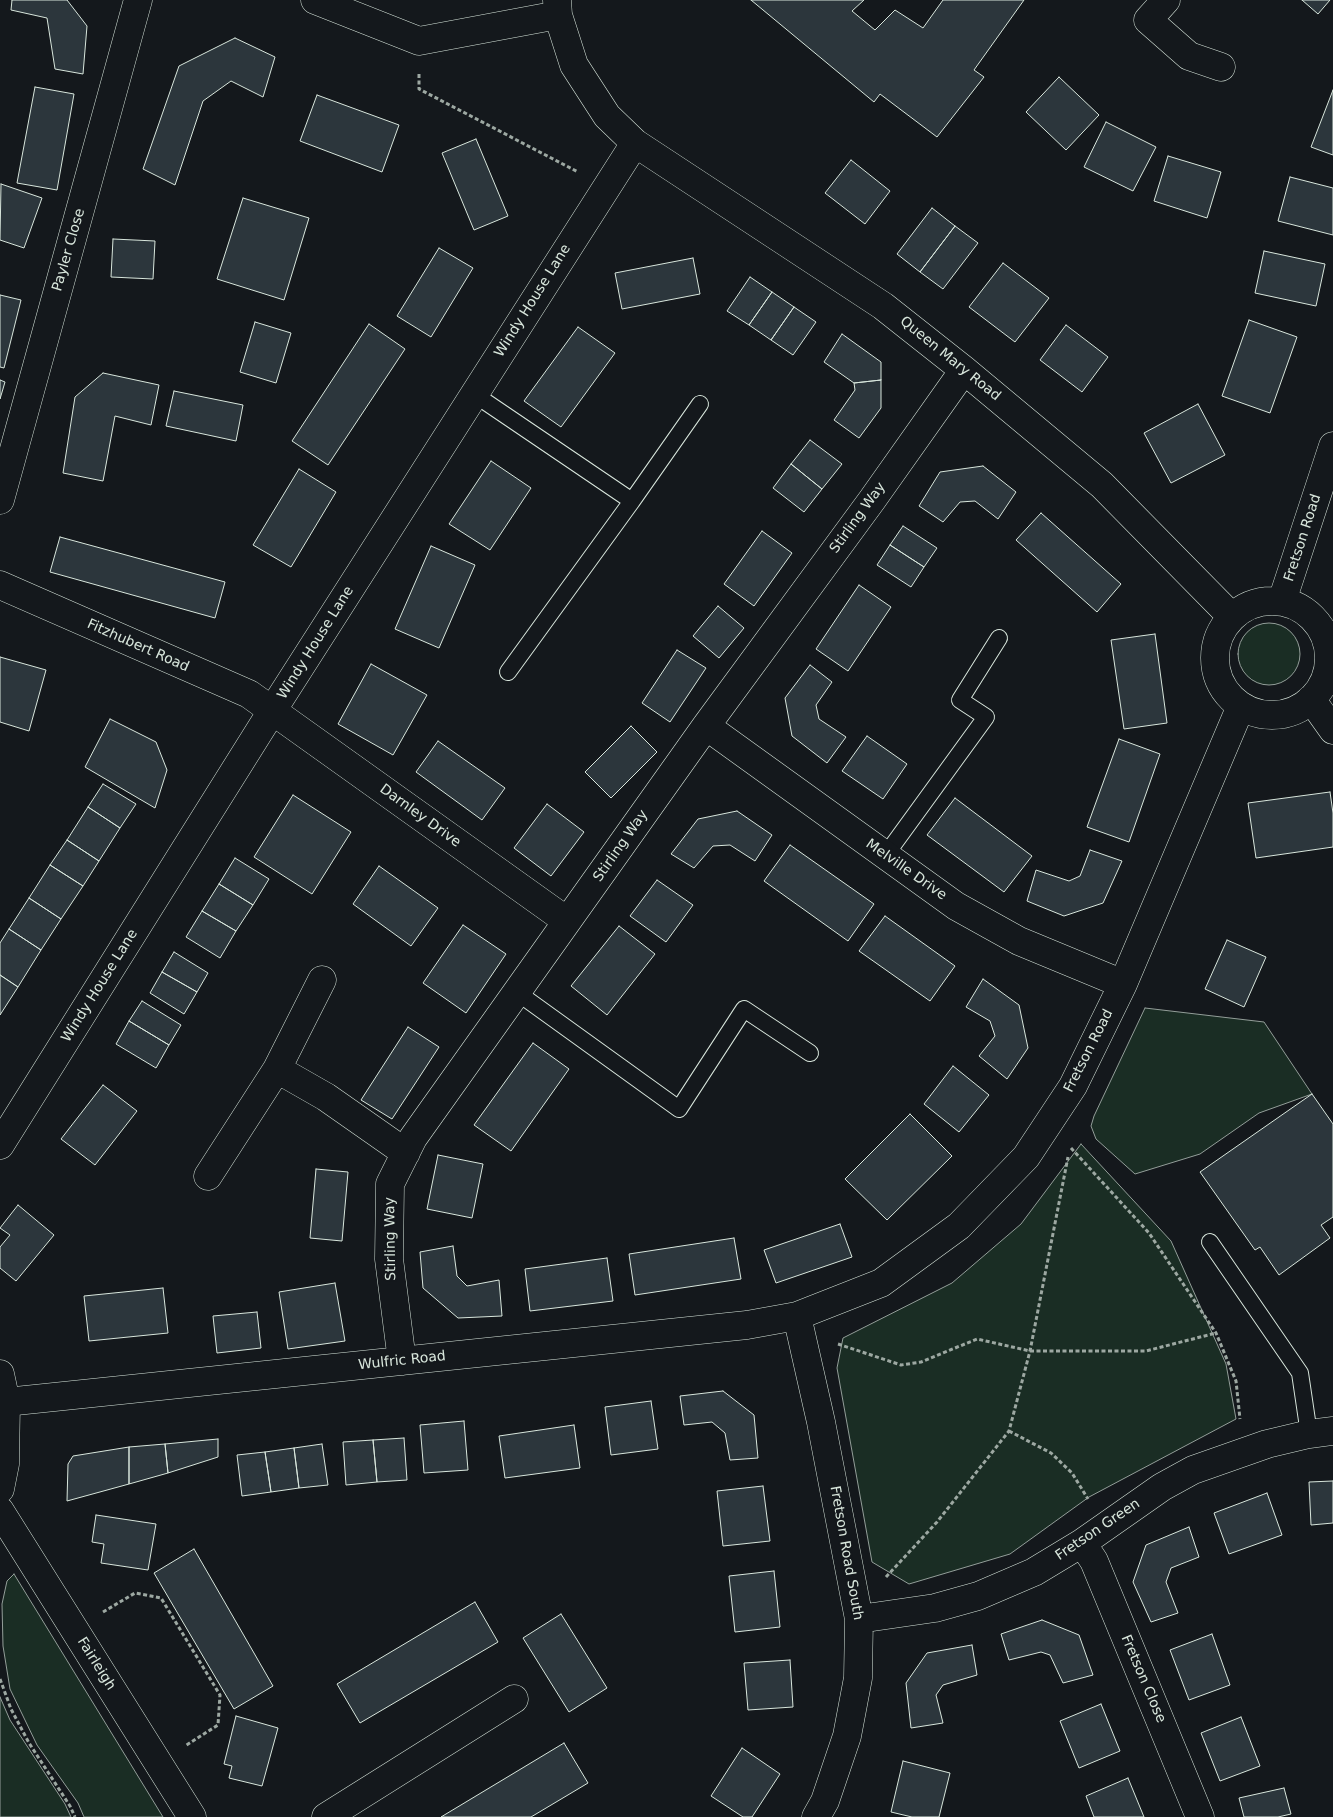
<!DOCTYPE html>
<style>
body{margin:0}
canvas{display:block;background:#14181c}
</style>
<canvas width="1333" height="1817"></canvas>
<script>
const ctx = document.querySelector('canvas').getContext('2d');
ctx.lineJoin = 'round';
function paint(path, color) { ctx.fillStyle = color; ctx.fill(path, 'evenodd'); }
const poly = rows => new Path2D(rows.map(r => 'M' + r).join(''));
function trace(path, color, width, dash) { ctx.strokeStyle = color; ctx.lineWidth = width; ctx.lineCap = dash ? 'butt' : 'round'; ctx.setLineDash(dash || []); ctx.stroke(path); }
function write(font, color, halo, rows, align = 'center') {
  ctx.font = font + ' "DejaVu Sans",sans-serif'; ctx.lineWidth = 4; ctx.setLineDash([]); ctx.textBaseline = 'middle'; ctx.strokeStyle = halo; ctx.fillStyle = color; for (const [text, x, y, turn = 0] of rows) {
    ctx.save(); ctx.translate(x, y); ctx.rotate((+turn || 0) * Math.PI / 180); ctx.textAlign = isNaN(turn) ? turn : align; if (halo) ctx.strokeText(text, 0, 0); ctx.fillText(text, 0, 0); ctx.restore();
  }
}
const green = poly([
 '1238 654a31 31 0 1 1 62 0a31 31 0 1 1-62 0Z',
 [1145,1008,1264,1022,1312,1094,1259,1113,1200,1154,1135,1174,1096,1139,1091,1126,1094,1116,1145,1008],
 [1081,1144,1171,1241,1226,1364,1236,1419,1089,1497,1010,1554,909,1584,872,1562,837,1368,843,1338,952,1283,1021,1224,1081,1144],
 [14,1574,163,1817,84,1817,78,1803,37,1745,10,1689,3,1646,2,1604,7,1581,14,1574],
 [0,1697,10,1720,65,1804,71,1817,0,1817,0,1697]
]);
paint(green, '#1a2d24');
trace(green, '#939e99', 1);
const building = poly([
 [12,0,67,0,87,26,83,74,55,69,47,18,11,10,12,0],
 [751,0,864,0,852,11,875,30,895,10,923,28,943,0,1024,0,974,70,984,77,937,137,880,94,874,102,751,0],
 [1302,0,1330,0,1318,14,1302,0],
 [235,38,275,57,263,97,231,81,203,101,175,185,143,169,179,66,235,38],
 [1059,77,1099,115,1066,150,1026,112,1059,77],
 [35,87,74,94,57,190,17,183,35,87],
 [1333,90,1333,155,1311,147,1333,90],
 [317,95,399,125,382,172,300,141,317,95],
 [1106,122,1156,147,1133,191,1084,167,1106,122],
 [476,139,508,216,474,230,442,153,476,139],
 [1168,156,1221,172,1207,218,1154,201,1168,156],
 [851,160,890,191,865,224,825,193,851,160],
 [1290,177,1333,188,1333,235,1278,221,1290,177],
 [1,184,42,198,24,248,0,240,1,184],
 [243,198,309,218,284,300,217,279,243,198],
 [932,208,955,226,920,272,897,254,932,208],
 [955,226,978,243,943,289,920,272,955,226],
 [113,239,155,241,153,279,111,277,113,239],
 [439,248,473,268,431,337,397,316,439,248],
 [1264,251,1325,264,1316,306,1255,293,1264,251],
 [693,258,700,294,622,309,615,273,693,258],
 [1003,263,1049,298,1015,342,969,307,1003,263],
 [750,277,772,292,749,325,727,311,750,277],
 [772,292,794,307,771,340,749,325,772,292],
 [0,295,21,300,4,368,0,367,0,295],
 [794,307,816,322,793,355,771,340,794,307],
 [1249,320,1297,337,1270,413,1222,396,1249,320],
 [255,322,291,333,276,383,240,372,255,322],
 [369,324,405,349,328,465,292,441,369,324],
 [1066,325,1108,357,1082,392,1040,360,1066,325],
 [578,327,615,353,561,427,524,401,578,327],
 [842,334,881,362,881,380,854,383,824,362,842,334],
 [103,373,159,385,151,425,115,416,103,481,63,473,75,397,103,373],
 [0,380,5,382,0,399,0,380],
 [881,380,881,408,859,438,834,420,855,390,854,383,881,380],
 [174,391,243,405,236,441,166,426,174,391],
 [1198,404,1225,455,1171,483,1144,433,1198,404],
 [810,440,842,464,822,489,791,464,810,440],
 [491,461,531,488,490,550,449,524,491,461],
 [791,464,822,489,804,512,773,488,791,464],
 [983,466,1016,492,998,519,975,501,960,502,943,522,919,506,940,472,983,466],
 [299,469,336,492,291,567,253,545,299,469],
 [1041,513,1121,584,1097,612,1016,540,1041,513],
 [903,526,937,548,924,567,890,545,903,526],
 [762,531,792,553,754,606,724,584,762,531],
 [60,537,225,582,215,618,50,572,60,537],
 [890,545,924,567,911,587,877,565,890,545],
 [431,546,475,565,439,648,395,629,431,546],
 [859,585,891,607,848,671,816,649,859,585],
 [718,606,744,628,719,658,693,636,718,606],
 [1155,634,1167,723,1124,729,1111,640,1155,634],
 [677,650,706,668,670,722,642,703,677,650],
 [0,657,46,670,29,731,0,722,0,657],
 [371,664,427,695,393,755,338,724,371,664],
 [810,665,832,682,816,705,819,719,846,737,827,763,792,736,785,698,810,665],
 [110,719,156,742,167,770,155,808,85,767,110,719],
 [631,726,657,752,611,798,585,772,631,726],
 [867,736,907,764,883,799,842,771,867,736],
 [1119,739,1160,754,1129,842,1087,827,1119,739],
 [438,741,505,788,482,820,416,772,438,741],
 [103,784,136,804,120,828,88,807,103,784],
 [1330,792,1333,813,1333,847,1256,858,1248,803,1330,792],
 [293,795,351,832,312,894,254,857,293,795],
 [955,798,1032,856,1004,892,927,835,955,798],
 [547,804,584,832,551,876,514,848,547,804],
 [88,807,120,828,99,861,67,840,88,807],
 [737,811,772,835,755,861,730,845,713,846,694,868,671,854,698,819,737,811],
 [67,840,99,861,83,886,50,865,67,840],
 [790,845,874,904,848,941,764,881,790,845],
 [1090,850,1122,861,1103,903,1064,916,1027,901,1036,870,1069,881,1080,876,1090,850],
 [235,858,269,879,253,905,219,884,235,858],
 [50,865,83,886,61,919,29,898,50,865],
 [379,866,438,908,411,946,353,904,379,866],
 [657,880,693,905,666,942,630,916,657,880],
 [219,884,253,905,236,931,202,911,219,884],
 [29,898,61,919,41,950,9,929,29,898],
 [202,911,236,931,220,958,186,937,202,911],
 [885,916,955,966,930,1001,859,951,885,916],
 [463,925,506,954,466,1013,423,983,463,925],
 [619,926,655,954,607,1015,571,986,619,926],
 [9,929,41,950,18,987,0,975,0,943,9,929],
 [1227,940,1266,957,1244,1007,1205,989,1227,940],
 [174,952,208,973,197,992,162,972,174,952],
 [162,972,197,992,184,1014,150,993,162,972],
 [0,975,18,987,0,1015,0,975],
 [983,979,1019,1005,1028,1048,1007,1079,979,1056,995,1036,990,1021,966,1007,983,979],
 [142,1001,181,1025,169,1045,129,1021,142,1001],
 [129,1021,169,1045,156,1068,116,1044,129,1021],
 [408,1027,439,1047,392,1119,361,1100,408,1027],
 [533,1043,569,1069,511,1151,474,1125,533,1043],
 [953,1066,989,1095,959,1132,924,1104,953,1066],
 [103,1085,137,1111,95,1165,61,1139,103,1085],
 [1312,1094,1333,1124,1333,1217,1321,1225,1330,1238,1279,1275,1260,1247,1255,1250,1200,1172,1312,1094],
 [910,1114,952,1156,887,1220,845,1179,910,1114],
 [438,1155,483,1164,472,1218,427,1209,438,1155],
 [316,1169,348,1172,342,1241,310,1238,316,1169],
 [18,1205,54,1235,16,1281,0,1268,0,1247,10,1235,0,1228,18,1205],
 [840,1224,852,1257,776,1283,764,1250,840,1224],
 [734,1238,741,1279,635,1295,629,1254,734,1238],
 [453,1246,457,1276,467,1286,499,1280,502,1316,458,1318,423,1288,420,1252,453,1246],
 [607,1258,613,1301,530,1311,525,1269,607,1258],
 [335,1283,345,1341,288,1349,279,1292,335,1283],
 [163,1288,168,1333,89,1341,84,1296,163,1288],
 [257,1312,261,1348,217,1353,213,1316,257,1312],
 [723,1391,754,1415,758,1458,730,1460,725,1433,712,1422,684,1425,680,1396,723,1391],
 [651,1401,658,1449,611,1455,605,1407,651,1401],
 [464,1421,468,1470,424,1473,420,1425,464,1421],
 [574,1425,580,1468,505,1478,499,1436,574,1425],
 [404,1438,407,1480,377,1482,373,1440,404,1438],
 [218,1439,218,1457,168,1473,165,1444,218,1439],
 [373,1440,377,1482,346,1485,343,1442,373,1440],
 [165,1444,168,1473,129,1484,129,1447,165,1444],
 [322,1444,328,1485,299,1488,294,1448,322,1444],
 [129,1447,129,1484,67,1501,68,1464,73,1456,129,1447],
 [294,1448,299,1488,271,1492,265,1452,294,1448],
 [265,1452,271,1492,242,1496,237,1455,265,1452],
 [1333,1481,1333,1523,1311,1525,1309,1482,1333,1481],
 [763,1486,770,1541,723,1546,717,1491,763,1486],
 [1267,1493,1282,1535,1229,1554,1214,1513,1267,1493],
 [96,1515,156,1524,148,1570,101,1563,104,1544,92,1542,96,1515],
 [1189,1527,1199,1557,1171,1568,1166,1582,1178,1613,1151,1622,1133,1582,1146,1545,1189,1527],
 [194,1549,273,1686,234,1709,154,1573,194,1549],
 [774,1571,780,1627,735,1632,729,1576,774,1571],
 [475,1602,498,1642,360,1723,337,1684,475,1602],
 [561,1614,607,1688,569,1712,523,1638,561,1614],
 [1042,1620,1079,1635,1093,1675,1063,1683,1050,1655,1041,1652,1009,1660,1001,1634,1042,1620],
 [1212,1634,1230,1685,1189,1700,1170,1650,1212,1634],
 [972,1645,977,1675,943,1685,936,1695,943,1723,911,1728,906,1683,927,1653,972,1645],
 [790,1660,793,1707,748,1710,744,1663,790,1660],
 [1101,1704,1120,1751,1079,1768,1060,1721,1101,1704],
 [236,1716,278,1728,262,1786,229,1778,232,1766,224,1764,236,1716],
 [1241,1717,1260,1766,1220,1781,1201,1733,1241,1717],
 [564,1743,588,1783,531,1817,441,1817,564,1743],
 [742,1748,780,1774,752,1817,743,1817,711,1796,742,1748],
 [903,1761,950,1773,939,1817,912,1817,891,1812,903,1761],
 [1128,1778,1144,1817,1094,1817,1086,1796,1128,1778],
 [1284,1788,1291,1814,1278,1817,1244,1817,1239,1798,1284,1788]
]);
paint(building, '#2c363c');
trace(building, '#d8e6dc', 1);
const lane = poly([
 [474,394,632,501,508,672],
 [632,501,700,404],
 [885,856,986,717,960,700,999,638],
 [518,993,679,1109,744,1009,810,1053],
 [1210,1242,1300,1373,1309,1434]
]);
const street = poly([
 [315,0,419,41,558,15],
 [557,0,558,15,574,65,607,116,635,143,883,306,964,370,1102,485,1232,617],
 [1166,0,1148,20,1189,56,1221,67],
 [0,500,138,0],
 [0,585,249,694,567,921],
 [1282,601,1333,446],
 '1215 658a57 57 0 1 1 114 0a57 57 0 1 1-114 0Z',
 [1311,699,1333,730],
 [706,726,956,906,1019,941,1123,984],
 [322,980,277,1069,326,1097,406,1153],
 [0,1145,272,711,635,143],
 [208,1176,277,1069],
 [797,1316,821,1422,859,1619,858,1678,847,1736,825,1801,816,1817],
 [402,1361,389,1259,390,1184,413,1138,706,726,872,500,964,370],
 [0,1374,6,1402,5,1464,0,1489],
 [6,1402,747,1325,797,1316,881,1283,959,1226,1026,1157,1073,1086,1123,984,1241,706],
 [0,1511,192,1817],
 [1082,1543,1094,1561,1200,1817],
 [859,1619,935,1608,978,1596,1034,1572,1082,1543,1162,1487,1193,1470,1267,1444,1309,1434,1333,1431],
 [326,1817,514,1699]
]);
trace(lane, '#d8e6dc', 18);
trace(street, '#d8e6dc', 29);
trace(poly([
 [419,74,419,89,578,172],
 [1071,1148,1149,1233,1216,1333,1236,1381,1240,1419],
 [838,1344,901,1365,921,1362,977,1339,1030,1351,1146,1351,1216,1333],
 [1009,1431,1051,1453,1072,1473,1088,1499],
 [886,1577,937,1522,1009,1431,1030,1351,1068,1157],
 [103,1612,135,1593,161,1598,220,1695,218,1725,185,1746],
 [0,1679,11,1709,29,1743,70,1806,75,1817]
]), '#9da8a2', 3, [4, 2.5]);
trace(lane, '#14181c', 16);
trace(street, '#14181c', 28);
write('14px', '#d8e6dc', '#14181c', [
 ["Payler Close",69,250,-74],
 ["Windy House Lane",533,301,-58],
 ["Queen Mary Road",950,359,39],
 ["Stirling Way",858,518,-54],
 ["Fretson Road",1303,538,-72],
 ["Windy House Lane",316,643,-58],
 ["Fitzhubert Road",138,646,24],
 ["Darnley Drive",420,816,36],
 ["Stirling Way",621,846,-55],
 ["Melville Drive",906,870,35],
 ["Windy House Lane",100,986,-58],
 ["Fretson Road",1089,1051,-63],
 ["Stirling Way",391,1239,-91],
 ["Wulfric Road",402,1361,-6],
 ["Fretson Green",1098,1530,-34],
 ["Fretson Road South",846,1553,80],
 ["Fairleigh",96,1664,58],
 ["Fretson Close",1143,1679,67]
]);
</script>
